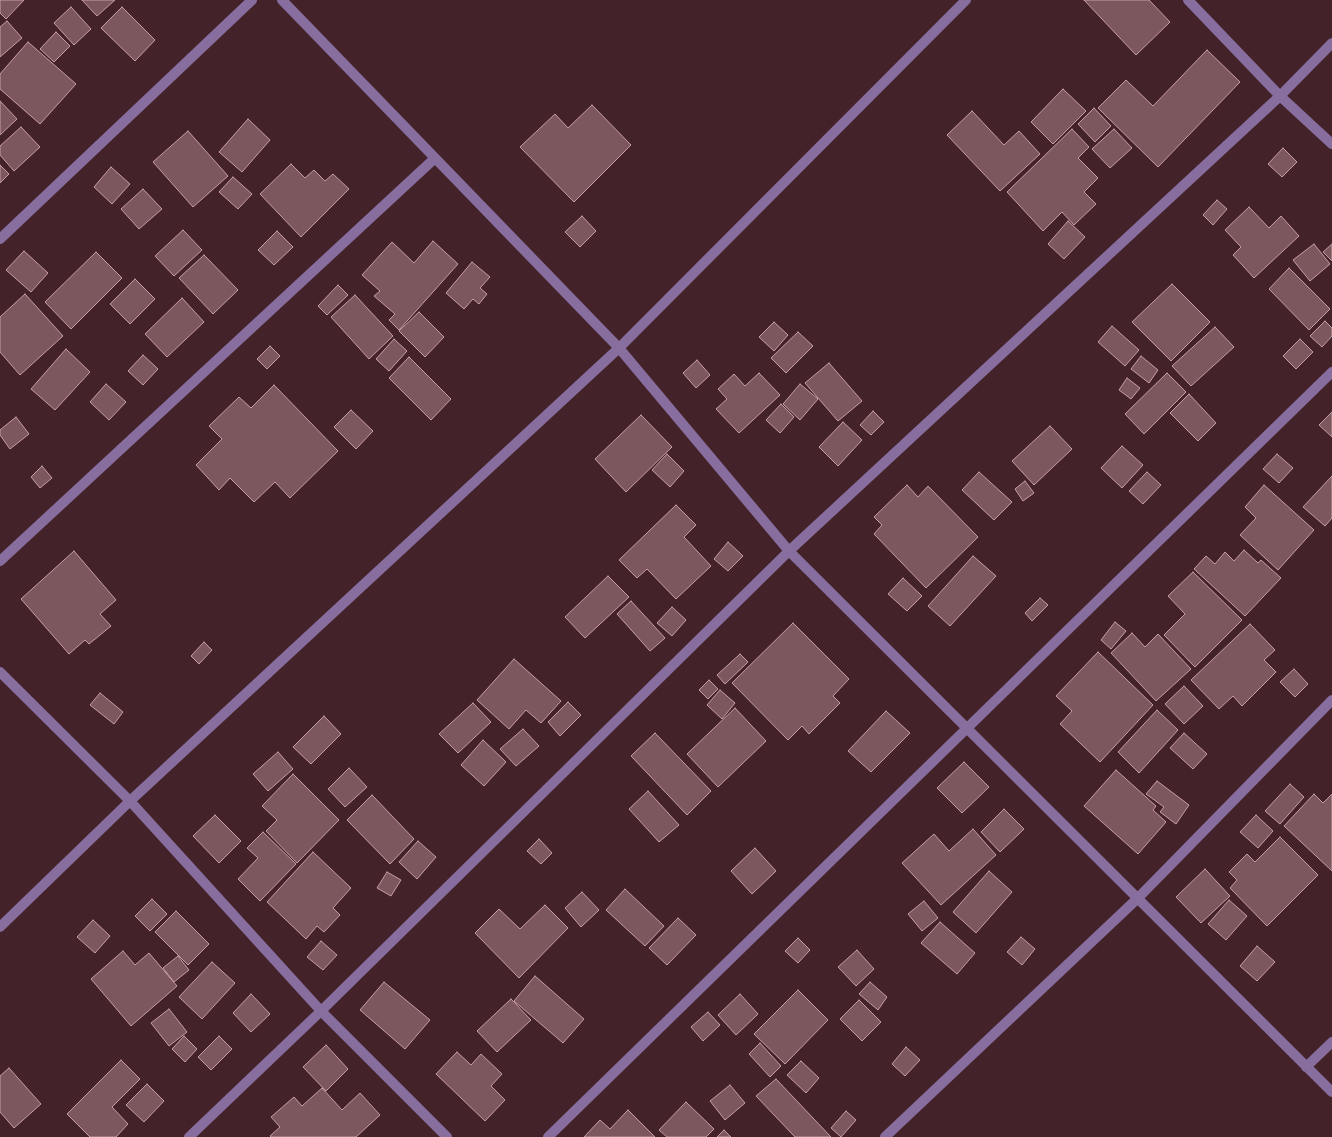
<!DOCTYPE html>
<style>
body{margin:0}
canvas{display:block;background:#442229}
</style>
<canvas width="1332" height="1137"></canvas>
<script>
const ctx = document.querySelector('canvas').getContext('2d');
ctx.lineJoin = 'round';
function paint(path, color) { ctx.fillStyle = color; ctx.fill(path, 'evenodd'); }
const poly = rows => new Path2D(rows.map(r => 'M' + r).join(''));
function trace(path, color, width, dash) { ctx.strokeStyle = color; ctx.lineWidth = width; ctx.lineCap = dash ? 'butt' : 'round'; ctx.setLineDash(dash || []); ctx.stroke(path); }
const building = poly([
 [0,0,24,0,6,19,0,13,0,0],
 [82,0,115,0,97,16,82,0],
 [1084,0,1149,0,1170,22,1136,55,1084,0],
 [71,7,91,29,74,45,54,23,71,7],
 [122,7,155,40,135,61,101,28,122,7],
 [7,21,22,38,0,57,0,27,7,21],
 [56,32,70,46,54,62,40,49,56,32],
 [28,42,76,84,40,124,0,89,0,74,28,42],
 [1207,50,1240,82,1158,167,1098,108,1126,80,1153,106,1207,50],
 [1063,89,1086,111,1053,144,1031,122,1063,89],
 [0,101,17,119,0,135,0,101],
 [592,105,631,145,574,202,520,147,555,114,568,128,592,105],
 [1094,108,1111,126,1095,142,1078,124,1094,108],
 [972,111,1004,145,1019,131,1040,154,1000,191,947,135,972,111],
 [248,119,270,140,242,172,219,152,248,119],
 [21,127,40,147,14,171,0,155,0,146,21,127],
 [1072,129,1089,147,1078,158,1098,178,1084,192,1096,204,1074,225,1062,212,1043,231,1007,192,1072,129],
 [1114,129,1132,148,1110,168,1092,149,1114,129],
 [188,131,228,176,193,207,153,162,188,131],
 [1283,148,1297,162,1282,177,1268,164,1283,148],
 [291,164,305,178,314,170,325,181,333,174,349,189,301,237,260,194,291,164],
 [0,165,9,174,0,183,0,165],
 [111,167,130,184,112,204,94,187,111,167],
 [233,177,252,194,238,209,219,192,233,177],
 [143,189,162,209,139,229,121,209,143,189],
 [1217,200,1227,209,1213,225,1203,215,1217,200],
 [1249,207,1269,228,1281,216,1299,236,1254,278,1233,255,1241,247,1225,230,1249,207],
 [582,216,596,231,580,247,565,232,582,216],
 [1068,221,1085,237,1064,259,1048,244,1068,221],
 [183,230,202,250,174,276,155,256,183,230],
 [277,231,293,247,274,265,258,250,277,231],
 [433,241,458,264,399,330,389,320,395,314,374,296,380,291,362,275,392,242,414,263,433,241],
 [1314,244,1330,264,1310,281,1293,260,1314,244],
 [1332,244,1332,261,1323,252,1332,244],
 [24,251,48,273,31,292,6,270,24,251],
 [96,252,122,278,71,329,45,302,96,252],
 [204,255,238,290,213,314,179,278,204,255],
 [472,262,490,277,480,288,487,294,479,304,473,299,464,309,446,293,472,262],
 [1289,268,1330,309,1309,330,1269,289,1289,268],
 [135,279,155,299,130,324,110,304,135,279],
 [1172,284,1210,322,1171,361,1132,322,1172,284],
 [338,285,348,295,327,315,318,306,338,285],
 [25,294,63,336,20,375,0,352,0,317,25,294],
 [355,295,393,336,369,359,331,317,355,295],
 [182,298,204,322,167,357,145,334,182,298],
 [419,312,444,337,425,357,399,331,419,312],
 [1325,321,1332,328,1332,336,1322,347,1310,336,1325,321],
 [774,322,788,335,774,351,759,337,774,322],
 [1112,326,1139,350,1125,366,1098,342,1112,326],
 [1215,327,1234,347,1191,386,1172,366,1215,327],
 [798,332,813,346,786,373,771,358,798,332],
 [394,339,407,351,389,371,376,359,394,339],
 [1300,339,1313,352,1296,369,1283,356,1300,339],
 [270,346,280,356,267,369,257,359,270,346],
 [66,349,90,372,55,410,31,389,66,349],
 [143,355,158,369,143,385,128,371,143,355],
 [1141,356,1158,370,1149,383,1131,369,1141,356],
 [409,357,451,399,431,420,389,378,409,357],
 [697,360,710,375,696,388,683,373,697,360],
 [829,363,862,401,838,421,805,383,829,363],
 [759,373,780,395,739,433,716,409,727,399,718,389,734,374,745,386,759,373],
 [1167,373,1186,392,1144,434,1125,414,1167,373],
 [1127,378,1140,388,1131,399,1119,390,1127,378],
 [106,384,126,402,109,420,90,402,106,384],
 [800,384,818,399,800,420,783,404,800,384],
 [274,385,338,451,290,498,275,482,254,502,230,478,219,490,196,465,222,439,209,426,239,397,251,408,274,385],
 [1189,394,1216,423,1198,441,1170,413,1189,394],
 [781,404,794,417,780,433,766,420,781,404],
 [351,410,373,431,356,449,334,427,351,410],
 [873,411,884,422,871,435,860,425,873,411],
 [1332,412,1332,437,1319,425,1332,412],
 [641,415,672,447,626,492,595,459,641,415],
 [16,417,29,434,10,449,0,435,0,430,16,417],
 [843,422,862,440,838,466,819,447,843,422],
 [1050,426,1072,449,1034,485,1012,461,1050,426],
 [1122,446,1143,465,1122,488,1101,468,1122,446],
 [667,454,684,471,670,487,652,470,667,454],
 [1277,454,1293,468,1279,483,1263,469,1277,454],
 [42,466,52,478,40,488,31,477,42,466],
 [979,472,1012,502,994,520,962,490,979,472],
 [1147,472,1161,485,1143,504,1129,491,1147,472],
 [1332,476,1332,518,1325,526,1303,507,1332,476],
 [1025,481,1034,493,1023,501,1015,489,1025,481],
 [907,485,918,497,928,486,978,537,926,588,874,534,882,525,874,517,907,485],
 [1264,485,1314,530,1278,570,1240,535,1256,518,1245,507,1264,485],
 [676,505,696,525,684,537,711,566,676,599,647,569,637,578,619,560,676,505],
 [728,542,743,556,728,571,714,559,728,542],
 [1244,550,1258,563,1261,560,1281,578,1245,616,1194,569,1206,556,1215,564,1225,552,1234,561,1244,550],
 [74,551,116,600,100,614,111,626,89,644,85,640,69,654,21,599,74,551],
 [973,556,996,576,950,626,928,606,973,556],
 [1193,572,1242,620,1195,667,1164,635,1185,614,1168,596,1193,572],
 [608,576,629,597,585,638,565,617,608,576],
 [903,578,922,596,907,611,888,594,903,578],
 [1040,598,1048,605,1032,621,1025,613,1040,598],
 [631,601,665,638,650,651,617,614,631,601],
 [672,607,686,620,672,636,657,623,672,607],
 [1115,622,1126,631,1111,649,1101,640,1115,622],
 [793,623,849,679,833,696,840,703,809,734,802,726,788,740,732,683,793,623],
 [1250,624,1275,650,1264,660,1276,672,1242,706,1233,696,1219,709,1191,680,1250,624],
 [1132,633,1145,647,1158,634,1191,669,1156,701,1111,653,1132,633],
 [204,642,212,650,199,664,191,656,204,642],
 [1098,652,1153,705,1100,762,1060,724,1072,711,1056,696,1098,652],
 [740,654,748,662,725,684,717,675,740,654],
 [514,659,561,701,541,723,526,710,509,729,477,700,514,659],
 [1294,669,1308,684,1295,697,1280,682,1294,669],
 [709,680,718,689,708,699,699,690,709,680],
 [1184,686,1203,706,1184,724,1165,704,1184,686],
 [720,690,735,703,722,719,707,705,720,690],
 [100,693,123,712,114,724,90,705,100,693],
 [568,702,581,715,560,736,548,722,568,702],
 [473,703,491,722,458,753,439,734,473,703],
 [735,708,766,741,718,787,687,754,735,708],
 [1157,710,1178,730,1139,773,1118,752,1157,710],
 [886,711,910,733,871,772,848,751,886,711],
 [324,716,341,734,311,764,293,747,324,716],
 [523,729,539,746,516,766,500,749,523,729],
 [655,733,711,791,687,815,631,756,655,733],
 [1184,733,1207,754,1193,769,1170,748,1184,733],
 [483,740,506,762,484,786,461,765,483,740],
 [278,752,293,769,268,791,253,774,278,752],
 [964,762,989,787,962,813,937,788,964,762],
 [349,768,367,787,345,807,328,789,349,768],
 [1116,770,1156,806,1153,810,1166,822,1138,854,1084,806,1116,770],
 [293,774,339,820,297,863,266,831,277,820,262,806,293,774],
 [1157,781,1189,805,1176,824,1160,812,1164,807,1146,794,1157,781],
 [1290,784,1304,797,1280,824,1265,811,1290,784],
 [648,791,679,825,659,842,629,809,648,791],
 [1314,794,1323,803,1332,794,1332,871,1284,826,1314,794],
 [372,795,414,839,390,864,347,820,372,795],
 [1004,809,1024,829,1000,852,981,832,1004,809],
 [215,815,241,841,219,863,193,836,215,815],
 [1256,815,1273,831,1258,848,1240,832,1256,815],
 [973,829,996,855,941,905,902,863,934,834,949,851,973,829],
 [263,832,296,864,260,901,238,879,258,858,247,848,263,832],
 [1280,837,1318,875,1267,926,1230,888,1237,880,1229,872,1247,854,1255,862,1280,837],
 [539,839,552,853,541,864,527,851,539,839],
 [418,841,436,857,417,879,399,862,418,841],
 [755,848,776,871,752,894,731,871,755,848],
 [313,852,351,888,333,908,340,915,324,932,317,926,306,939,267,902,313,852],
 [1205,869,1230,896,1201,923,1176,897,1205,869],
 [989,871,1012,892,976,933,953,912,989,871],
 [387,872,401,880,391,896,377,888,387,872],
 [625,889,664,926,645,946,606,910,625,889],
 [582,892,599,910,581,927,565,908,582,892],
 [152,899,167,914,150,931,135,916,152,899],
 [1229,900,1247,916,1226,940,1208,924,1229,900],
 [924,901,938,918,922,931,908,914,924,901],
 [545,905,568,928,519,978,475,933,499,909,520,929,545,905],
 [176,911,209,944,188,965,155,932,176,911],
 [678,918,696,935,667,965,649,948,678,918],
 [93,920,110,936,95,953,77,937,93,920],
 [940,922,975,953,957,974,921,943,940,922],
 [1021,937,1035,949,1022,965,1007,952,1021,937],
 [798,938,810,950,798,963,785,951,798,938],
 [321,941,337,955,323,970,307,957,321,941],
 [1257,946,1275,962,1257,981,1240,966,1257,946],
 [857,950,874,969,856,986,838,967,857,950],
 [123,951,135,965,149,953,177,986,131,1026,91,979,123,951],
 [178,956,189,970,174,982,163,968,178,956],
 [212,962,235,983,202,1019,179,997,212,962],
 [535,976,584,1019,563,1043,514,1001,535,976],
 [384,982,430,1020,405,1049,360,1010,384,982],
 [870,982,887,997,878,1010,859,994,870,982],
 [798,990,828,1020,785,1064,754,1034,798,990],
 [251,994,270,1014,251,1032,233,1013,251,994],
 [740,994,758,1014,736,1035,718,1015,740,994],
 [511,999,531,1020,497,1052,477,1031,511,999],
 [859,1000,881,1022,862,1041,840,1019,859,1000],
 [169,1009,187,1032,169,1046,151,1023,169,1009],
 [708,1012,720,1025,703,1041,691,1027,708,1012],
 [184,1036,197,1049,185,1062,172,1049,184,1036],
 [219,1036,232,1049,211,1070,198,1057,219,1036],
 [760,1043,781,1066,770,1077,749,1054,760,1043],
 [326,1045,348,1069,326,1091,303,1067,326,1045],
 [906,1047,920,1060,905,1076,892,1064,906,1047],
 [457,1052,471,1065,481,1054,502,1074,491,1086,505,1100,485,1121,436,1074,457,1052],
 [121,1060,140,1079,112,1107,128,1124,116,1137,90,1137,67,1114,121,1060],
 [801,1061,819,1078,806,1093,787,1075,801,1061],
 [9,1068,41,1104,14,1128,0,1112,0,1076,9,1068],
 [776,1079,831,1137,795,1137,756,1096,776,1079],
 [147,1084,164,1101,144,1122,126,1105,147,1084],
 [730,1085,745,1103,725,1120,710,1101,730,1085],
 [322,1088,342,1110,360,1093,380,1115,356,1137,271,1137,270,1136,280,1127,271,1117,294,1097,302,1106,322,1088],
 [686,1102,714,1129,706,1137,667,1137,659,1130,686,1102],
 [628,1110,655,1137,584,1137,600,1120,610,1129,628,1110],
 [846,1111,856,1120,841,1137,831,1128,846,1111],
 [724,1130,731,1137,717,1137,724,1130]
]);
paint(building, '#7d575e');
trace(building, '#c89da4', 1);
trace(poly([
 [282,0,619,348,789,551,1332,1092],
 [1188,0,1280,96,1332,144],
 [0,239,252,0],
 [0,561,434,159],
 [0,672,130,801,321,1011,447,1137],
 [0,927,130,801,619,348,966,0],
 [1306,1067,1332,1042],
 [189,1137,321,1011,789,551,1280,96,1332,43],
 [548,1137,1332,372],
 [885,1137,1138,898,1332,700]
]), '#876e9f', 10);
</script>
